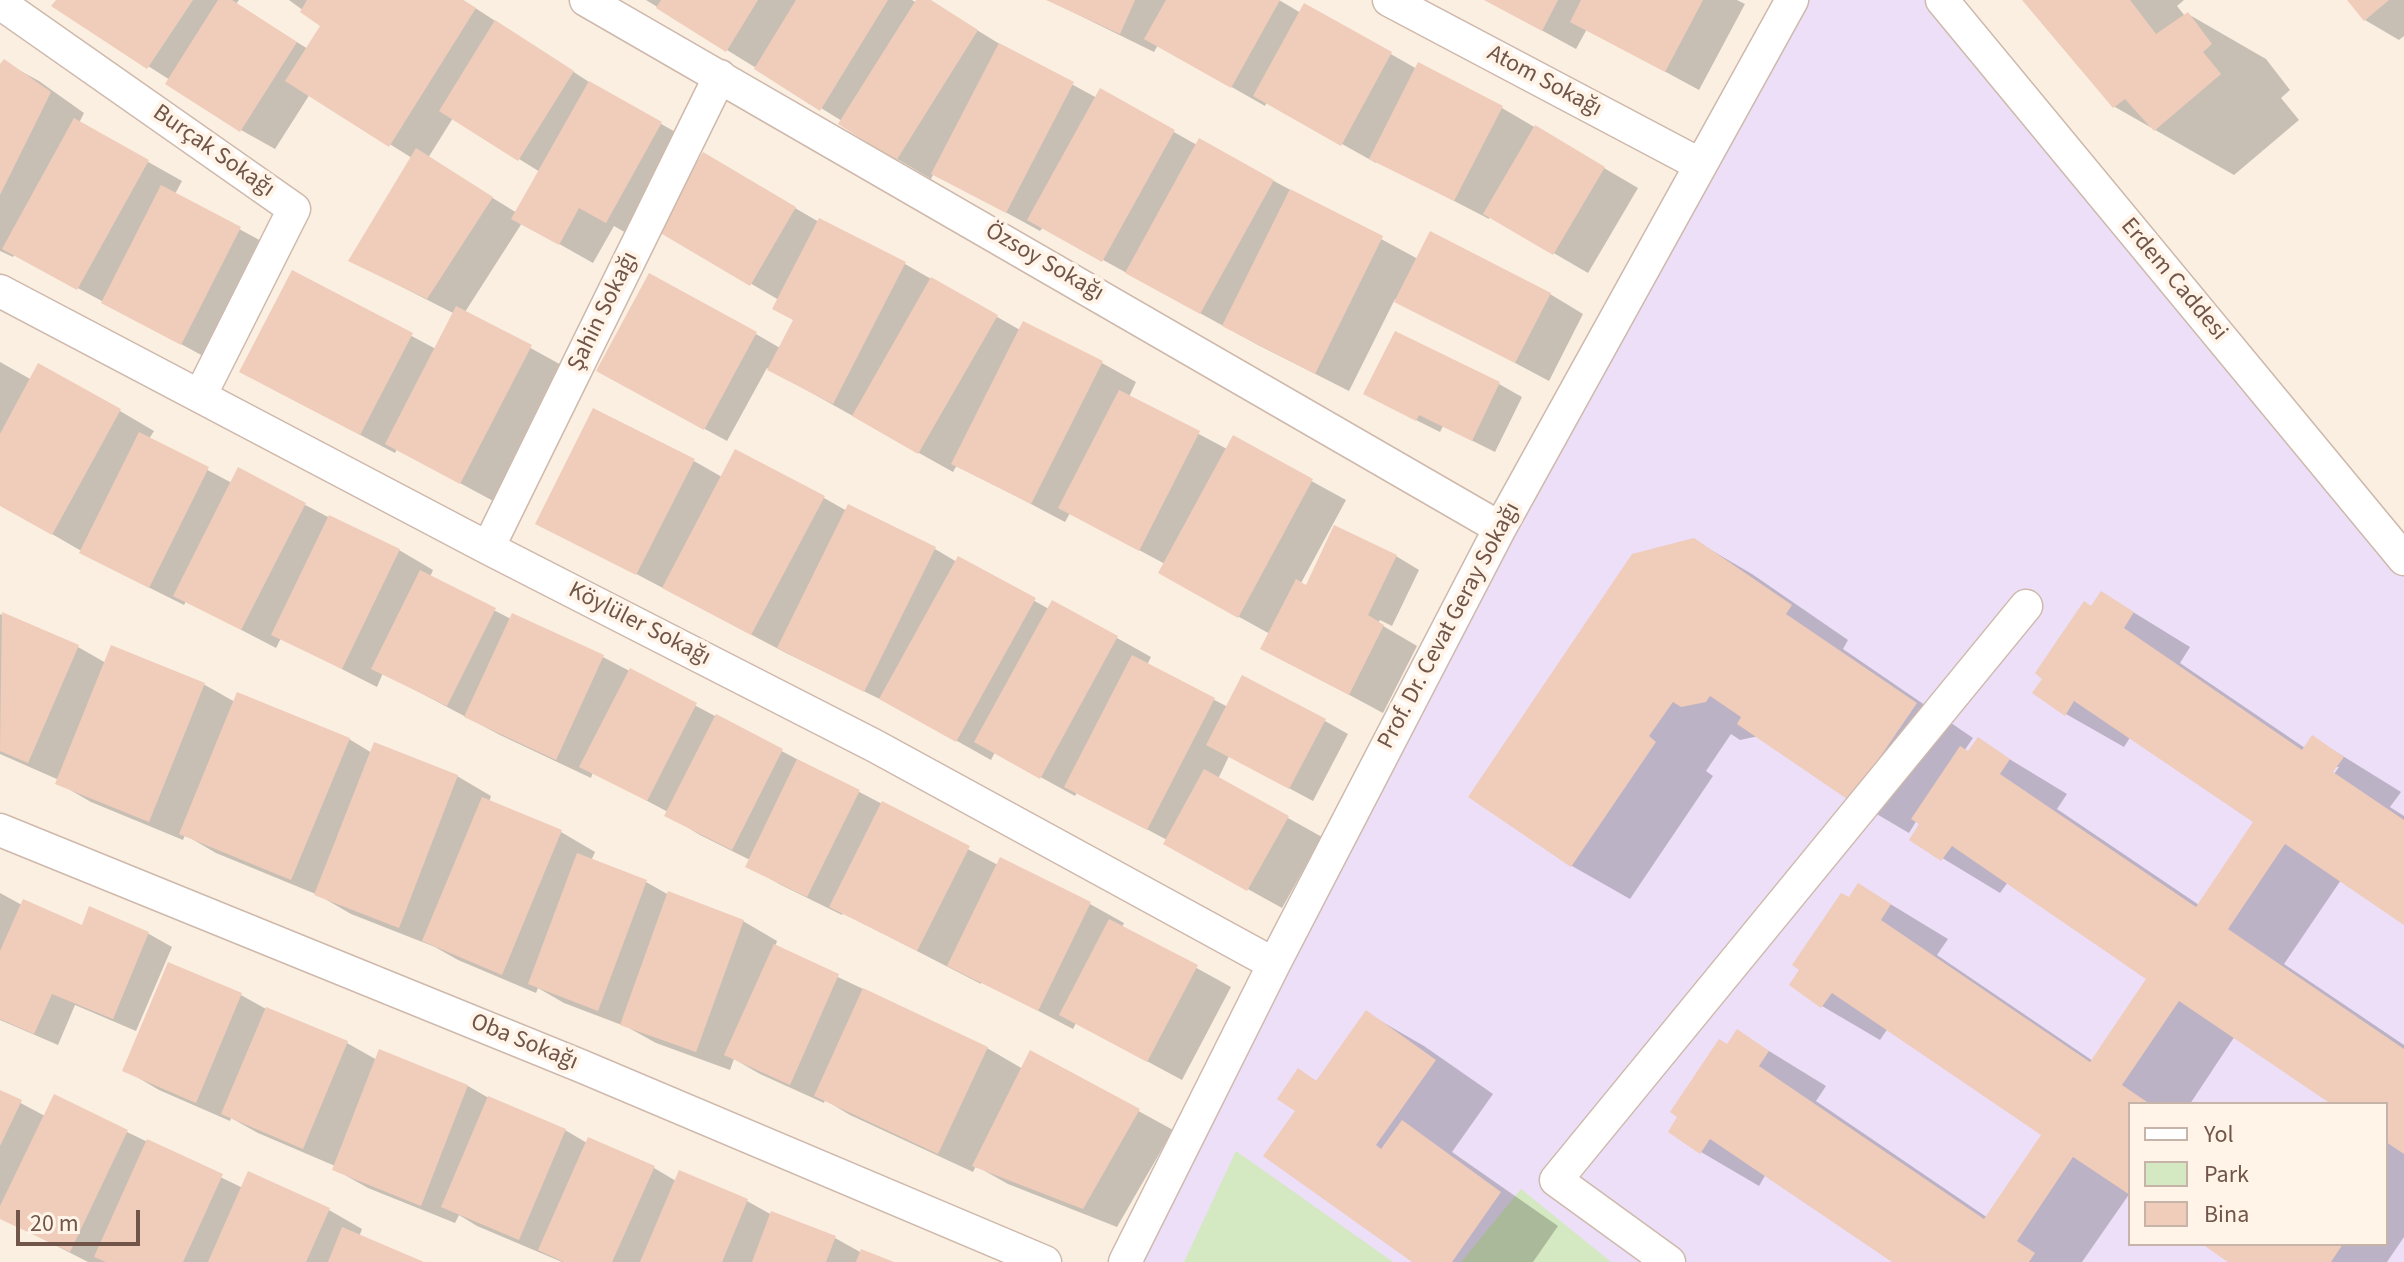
<!DOCTYPE html>
<meta charset="utf-8">
<style>
body{margin:0}
#map{position:relative;width:2404px;height:1262px;overflow:hidden;background:#fbefe2;font-family:"Source Sans 3",sans-serif}
canvas{display:block}
.legend{position:absolute;left:2128px;top:1102px;width:260px;height:144px;box-sizing:border-box;background:#fff4e7;border:2px solid #c7b4a8;margin:0;padding:10px 14px;list-style:none;font-size:24px;color:#725549}
.legend li{display:flex;align-items:center;gap:16px;height:40px}
.legend b{width:40px;border:2px solid #c7b4a8}
.scale{position:absolute;left:16px;top:1210px;width:124px;height:36px;box-sizing:border-box;border:4px solid #725549;border-top:0;padding-left:10px;font-size:24px;line-height:28px;white-space:nowrap;color:#725549;-webkit-text-stroke:6px #fff4e7;paint-order:stroke}
</style>
<div id="map">
<canvas width="2404" height="1262"></canvas>
<ul class="legend">
<li><b style="height:10px;background:#fff"></b>Yol</li>
<li><b style="height:22px;background:#d4e8c1"></b>Park</li>
<li><b style="height:22px;background:#f0ccba"></b>Bina</li>
</ul>
<div class="scale">20 m</div>
</div>
<script>
const ctx = document.querySelector('canvas').getContext('2d');
ctx.lineJoin = 'round';
function paint(path, color) { ctx.fillStyle = color; ctx.fill(path, 'evenodd'); }
const poly = rows => new Path2D(rows.map(r => 'M' + r).join(''));
function trace(path, color, width, dash) { ctx.strokeStyle = color; ctx.lineWidth = width; ctx.lineCap = dash ? 'butt' : 'round'; ctx.setLineDash(dash || []); ctx.stroke(path); }
function write(font, color, halo, rows, align = 'center') {
  ctx.font = font + ' "Source Sans 3",sans-serif'; ctx.lineWidth = 8; ctx.setLineDash([]); ctx.textBaseline = 'middle'; ctx.strokeStyle = halo; ctx.fillStyle = color; for (const [text, x, y, turn = 0] of rows) {
    ctx.save(); ctx.translate(x, y); ctx.rotate((+turn || 0) * Math.PI / 180); ctx.textAlign = isNaN(turn) ? turn : align; if (halo) ctx.strokeText(text, 0, 0); ctx.fillText(text, 0, 0); ctx.restore();
  }
}
paint(poly([
 [1792,0,1942,0,2404,559,2404,1262,1125,1262],
 [2130,1104,2386,1104,2386,1244,2130,1244]
]), '#ecdff7');
paint(poly([
 [1236,1151,1393,1262,1184,1262],
 [1521,1189,1611,1262,1461,1262]
]), '#d4e8c1');
paint(poly([
 [59,0,239,0,236,4,308,49,323,25,289,0,463,0,606,93,695,143,640,241,614,226,593,263,522,223,465,312,565,367,495,502,397,449,395,453,276,391,293,273,436,349,455,314,351,261,412,158,310,94,275,149,241,130,170,80,54,6],
 [453,118,540,172,517,213,428,158],
 [646,0,912,0,917,3,918,0,928,0,1011,51,1097,98,1101,91,1197,145,1200,141,1418,259,1550,294,1583,314,1549,381,1395,299,1349,391,1258,345,1043,227,1040,231,934,173,931,179,897,159,842,121],
 [1048,0,1279,0,1301,13,1305,5,1417,69,1502,108,1638,188,1588,273,1490,216,1489,219,1377,161,1376,163,1267,102,1265,106,1158,45,1154,52],
 [1486,0,1737,0,1745,4,1699,90,1587,29,1576,49],
 [2025,0,2184,0,2177,6,2185,16,2188,14,2266,59,2290,90,2281,98,2299,120,2234,175,2115,107],
 [2349,0,2404,0,2404,36,2399,40,2365,20],
 [4,62,39,81,84,113,79,123,182,181,175,194,274,248,216,363,15,254,13,257,0,251,0,66],
 [704,155,819,222,905,264,1020,330,1102,363,1136,382,1129,397,1227,449,1233,438,1346,500,1301,583,1307,587,1396,556,1419,570,1392,626,1380,620,1378,623,1417,646,1383,713,1262,648,1270,634,1194,592,1165,564,1070,513,1065,522,957,465,953,472,767,368,727,441,622,384,756,334,780,348,795,320,779,300,659,230],
 [0,362,32,380,120,411,154,431,149,439,232,483,239,470,330,518,399,550,433,570,430,577,511,619,603,657,998,865,1001,860,1090,904,1124,923,1122,927,1231,987,1182,1080,1076,1023,1073,1029,981,981,981,984,843,913,842,915,781,885,748,866,750,860,700,835,667,815,668,812,593,772,591,778,500,735,383,673,377,687,281,638,276,648,186,601,184,605,116,571,0,504],
 [1499,384,1522,397,1495,452,1443,426,1440,432,1388,406],
 [694,461,722,477,824,498,847,511,935,549,957,562,959,559,1049,609,1117,638,1151,657,1147,665,1228,707,1325,721,1348,734,1313,801,1229,756,1218,779,1322,837,1282,908,1199,862,1167,840,1077,792,1075,796,995,752,991,760,900,709,786,653,570,539],
 [1694,540,1752,574,1848,640,1843,649,1973,738,1964,751,1969,754,1978,740,2067,794,2057,809,2199,905,2256,821,2131,736,2124,747,2066,714,2092,608,2102,593,2190,647,2180,663,2305,748,2312,737,2401,792,2390,807,2404,816,2404,923,2341,880,2284,964,2404,1045,2404,1237,2387,1262,2232,1262,2205,1244,2386,1244,2386,1104,2334,1104,2235,1036,2190,1104,2130,1104,2130,1193,2082,1262,1896,1262,1766,1174,1759,1186,1701,1152,1728,1046,1738,1032,1826,1086,1816,1101,1988,1218,2044,1134,1888,1028,1880,1040,1822,1006,1792,985,1859,885,1948,939,1937,955,2093,1061,2149,978,2008,882,2000,893,1911,839,1922,824,1917,820,1909,833,1851,799,1759,736,1740,740,1731,734,1706,771,1713,776,1630,899,1572,866,1471,796],
 [2334,767,2339,767,2329,781],
 [0,614,78,647,106,663,112,647,205,685,235,702,349,739,372,753,457,776,491,796,489,802,561,832,595,852,591,861,646,882,669,895,743,921,777,941,775,947,987,1048,1023,1069,1031,1052,1173,1130,1117,1227,1008,1184,976,1166,973,1172,850,1115,825,1100,824,1103,760,1074,734,1059,730,1070,656,1043,627,1027,564,1003,538,988,536,993,458,960,435,947,351,914,318,895,216,853,185,835,183,840,91,802,58,783,59,780,0,754],
 [0,893,22,905,83,928,90,909,149,934,172,947,136,1031,75,1005,58,1045,0,1020],
 [169,964,241,995,266,1009,347,1043,377,1060,380,1051,468,1086,487,1097,565,1130,587,1143,654,1168,676,1181,680,1172,747,1201,772,1215,835,1238,862,1253,889,1262,562,1262,477,1226,459,1215,455,1223,368,1188,334,1169,335,1166,258,1133,231,1118,230,1121,159,1090,125,1070],
 [1367,1013,1424,1046,1493,1094,1452,1152,1558,1226,1533,1262,1416,1262,1298,1111,1299,1071,1318,1082],
 [0,1092,45,1116,127,1132,243,1188,329,1210,362,1229,359,1237,419,1262,88,1262,0,1217]
]), '#0003');
paint(poly([
 [56,0,193,0,147,69,51,6],
 [218,0,232,0,297,42,240,132,165,84],
 [307,0,463,0,476,8,389,147,285,81,320,26,300,12],
 [661,0,758,0,726,52,656,8],
 [796,0,888,0,820,111,754,69],
 [916,0,931,0,978,30,896,161,838,124],
 [1046,0,1135,0,1120,34],
 [1166,0,1280,0,1231,88,1144,39],
 [1484,0,1558,0,1542,31],
 [1581,0,1703,0,1665,72,1570,22],
 [2022,0,2130,0,2156,34,2188,12,2212,44,2203,52,2221,74,2154,131,2125,99,2113,108],
 [2347,0,2389,0,2364,21],
 [1304,3,1392,52,1341,146,1253,96],
 [495,20,574,71,518,161,439,111],
 [999,43,1074,82,1006,213,931,174],
 [4,59,51,92,0,195,0,64],
 [1418,62,1503,106,1454,201,1369,159],
 [589,81,662,122,606,223,579,208,559,245,511,219],
 [1100,88,1175,130,1102,262,1027,220],
 [74,118,149,160,77,290,2,249],
 [1535,125,1605,167,1553,255,1483,214],
 [1199,138,1274,180,1200,314,1125,273],
 [416,148,493,197,427,299,348,261],
 [703,152,796,207,750,286,657,231],
 [161,185,241,227,181,345,101,303],
 [1290,189,1383,236,1315,374,1222,326],
 [819,218,906,262,833,404,767,370,793,320,772,309],
 [1430,231,1551,293,1515,363,1394,302],
 [292,270,413,333,360,435,239,372],
 [649,273,757,332,704,430,596,371],
 [931,277,998,315,918,454,852,416],
 [456,306,532,345,460,484,385,444],
 [1023,321,1103,361,1031,504,951,464],
 [1395,331,1500,382,1472,441,1419,415,1416,421,1363,394],
 [38,363,121,409,52,535,0,506,0,434],
 [1119,390,1200,431,1139,551,1058,508],
 [593,408,695,459,636,575,535,524],
 [139,432,209,467,149,588,79,553],
 [1233,435,1313,479,1238,618,1158,573],
 [735,449,825,496,751,635,662,588],
 [238,467,306,503,241,630,173,596],
 [848,504,936,547,864,692,777,648],
 [329,515,400,549,342,669,271,635],
 [1334,525,1397,555,1368,615,1384,625,1349,695,1260,649,1296,579,1306,585],
 [1694,538,1792,605,1786,614,1917,703,1850,801,1737,724,1741,717,1710,696,1706,702,1681,707,1673,702,1649,736,1656,742,1571,867,1468,797,1632,554],
 [958,556,1036,598,956,742,879,699],
 [420,570,496,608,447,706,371,669],
 [2101,591,2134,612,2124,628,2302,750,2312,735,2344,757,2333,772,2404,820,2404,925,2285,844,2228,929,2404,1049,2404,1154,2386,1142,2386,1104,2331,1104,2179,1001,2122,1085,2150,1104,2130,1104,2130,1195,2073,1157,2017,1241,2035,1253,2029,1262,1892,1262,1710,1139,1700,1154,1668,1132,1677,1117,1670,1112,1719,1039,1727,1044,1737,1029,1769,1051,1759,1066,1984,1219,2041,1135,1832,993,1821,1008,1789,985,1799,970,1792,965,1841,893,1849,897,1858,883,1891,904,1881,920,2090,1062,2146,979,1952,846,1941,861,1909,840,1919,824,1911,819,1960,746,1968,751,1978,737,2010,759,2000,774,2196,907,2253,822,2074,701,2065,716,2032,693,2042,679,2035,673,2084,601,2091,606],
 [1052,600,1118,636,1040,779,974,742],
 [2,612,79,645,28,763,0,751],
 [512,613,604,655,556,760,464,717],
 [111,645,205,683,149,822,55,784],
 [1132,655,1215,698,1147,830,1064,787],
 [630,668,697,703,647,801,579,767],
 [1242,675,1326,719,1289,789,1206,745],
 [237,692,350,738,291,880,179,834],
 [716,714,783,749,732,850,664,816],
 [374,742,458,775,399,928,314,895],
 [797,759,860,790,807,897,745,867],
 [1204,769,1289,816,1247,891,1163,844],
 [482,797,562,830,502,975,422,941],
 [882,801,970,846,917,951,829,907],
 [577,853,647,880,598,1011,528,984],
 [1000,857,1091,902,1038,1011,947,966],
 [668,891,744,920,696,1052,620,1025],
 [23,899,82,925,89,906,149,932,113,1019,52,994,34,1034,0,1019,0,951],
 [1109,919,1198,965,1147,1062,1059,1015],
 [774,944,839,974,790,1085,724,1055],
 [168,962,242,993,196,1103,122,1071],
 [863,988,988,1047,938,1154,814,1096],
 [266,1007,348,1041,303,1149,221,1114],
 [1366,1010,1436,1060,1376,1145,1381,1149,1402,1120,1501,1192,1452,1262,1412,1262,1263,1156,1295,1111,1277,1099,1298,1068,1316,1081],
 [379,1049,468,1085,421,1206,332,1170],
 [1030,1050,1140,1109,1083,1209,972,1166],
 [0,1090,22,1100,0,1146],
 [54,1094,128,1130,70,1252,0,1219,0,1206],
 [488,1096,566,1129,519,1240,441,1207],
 [588,1137,655,1166,612,1262,564,1262,538,1250],
 [147,1139,223,1174,183,1262,106,1262,94,1257],
 [679,1170,748,1199,722,1262,640,1262],
 [248,1171,330,1208,306,1262,208,1262],
 [771,1211,836,1236,826,1262,752,1262],
 [342,1227,424,1262,328,1262],
 [2202,1244,2343,1244,2331,1262,2228,1262],
 [861,1249,894,1262,856,1262]
]), '#f0ccba');
const minor = poly([
 [586,0,1500,528],
 [1389,0,1699,164],
 [1942,0,2404,559],
 [0,3,294,209,200,396],
 [0,291,488,548,875,746,1274,964],
 [488,548,720,76],
 [0,830,581,1066,1045,1262],
 [1125,1262,1274,964,1500,528,1792,0],
 [1669,1262,1556,1180,2026,606]
]);
trace(minor, '#ceb9ac', 35);
trace(minor, '#fff', 32);
write('24px', '#725549', '#fff4e7', [
 ["Atom Sokağı",1544,82,28],
 ["Burçak Sokağı",213,152,35],
 ["Özsoy Sokağı",1044,263,30],
 ["Erdem Caddesi",2173,280,50],
 ["Şahin Sokağı",604,312,-64],
 ["Köylüler Sokağı",639,625,27],
 ["Prof. Dr. Cevat Geray Sokağı",1450,626,-62],
 ["Oba Sokağı",524,1043,22]
]);
</script>
